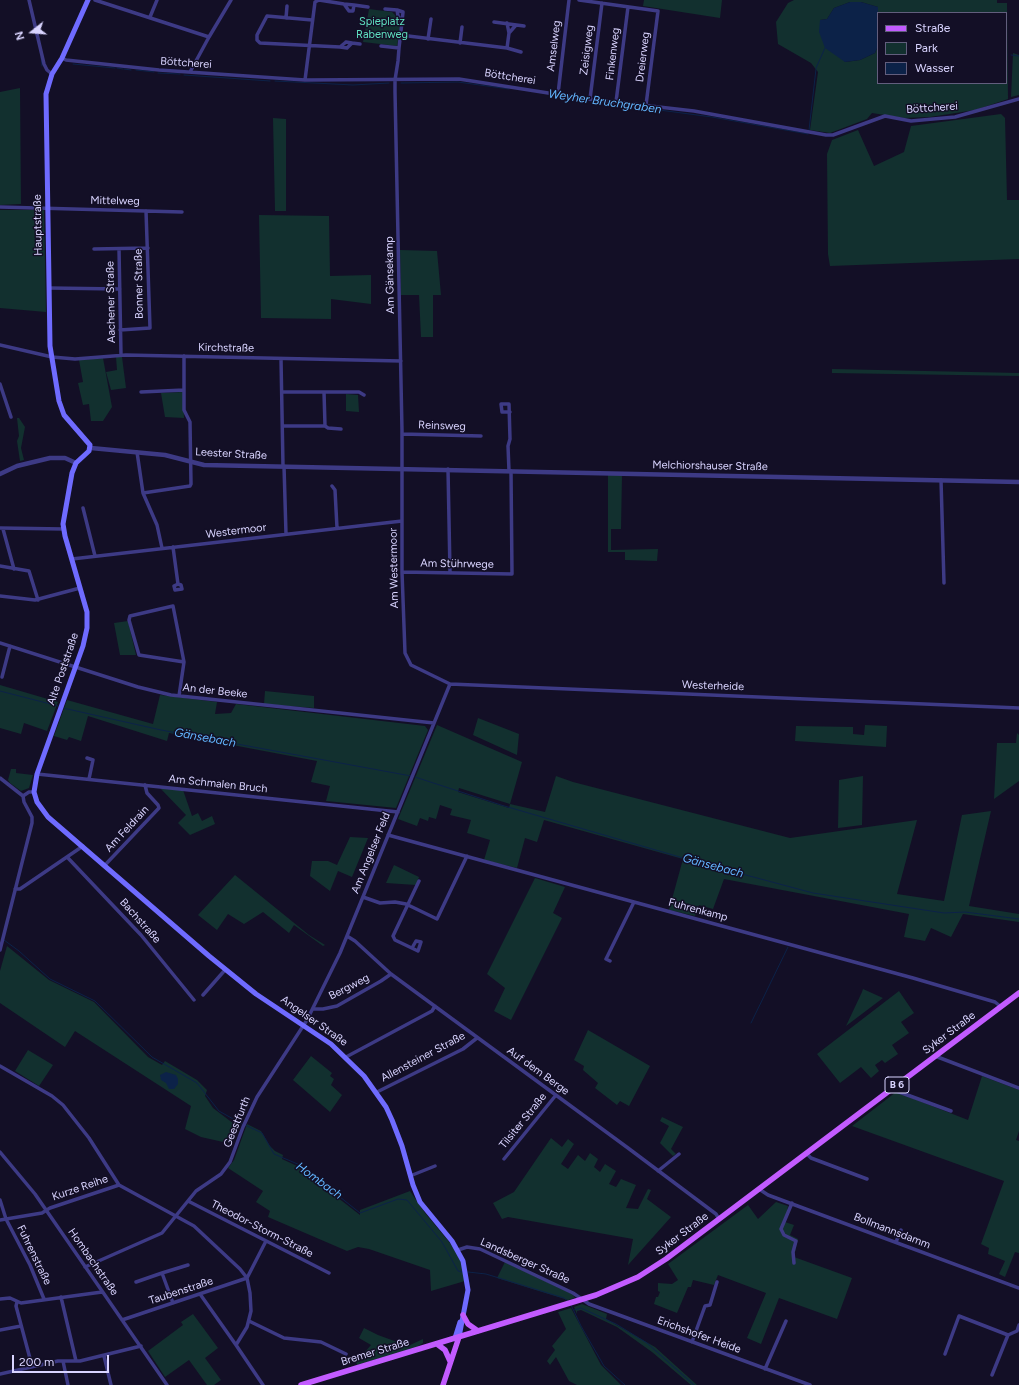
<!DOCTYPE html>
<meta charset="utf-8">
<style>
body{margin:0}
#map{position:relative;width:1019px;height:1385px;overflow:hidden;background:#130f26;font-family:Figtree,sans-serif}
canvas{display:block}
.legend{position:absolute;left:877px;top:12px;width:130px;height:72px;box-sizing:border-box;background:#130f26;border:1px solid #625e7d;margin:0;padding:5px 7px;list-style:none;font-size:12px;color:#d9d4ff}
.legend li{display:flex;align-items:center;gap:8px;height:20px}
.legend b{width:20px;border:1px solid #625e7d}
.north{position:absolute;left:12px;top:12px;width:40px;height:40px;-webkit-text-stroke:3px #130f26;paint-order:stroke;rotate:253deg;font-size:11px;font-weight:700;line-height:16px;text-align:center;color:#d9d4ff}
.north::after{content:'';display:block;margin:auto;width:14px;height:18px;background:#d9d4ff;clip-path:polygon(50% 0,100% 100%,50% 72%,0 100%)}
.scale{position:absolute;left:12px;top:1355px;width:97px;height:18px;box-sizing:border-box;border:2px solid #d9d4ff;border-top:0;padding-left:5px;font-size:12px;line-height:14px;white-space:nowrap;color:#d9d4ff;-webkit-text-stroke:3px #130f26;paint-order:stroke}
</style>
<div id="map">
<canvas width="1019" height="1385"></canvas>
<ul class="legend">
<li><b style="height:5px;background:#c25bff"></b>Straße</li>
<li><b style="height:11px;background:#12302f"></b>Park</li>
<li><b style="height:11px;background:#0c2248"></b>Wasser</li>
</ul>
<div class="north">N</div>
<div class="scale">200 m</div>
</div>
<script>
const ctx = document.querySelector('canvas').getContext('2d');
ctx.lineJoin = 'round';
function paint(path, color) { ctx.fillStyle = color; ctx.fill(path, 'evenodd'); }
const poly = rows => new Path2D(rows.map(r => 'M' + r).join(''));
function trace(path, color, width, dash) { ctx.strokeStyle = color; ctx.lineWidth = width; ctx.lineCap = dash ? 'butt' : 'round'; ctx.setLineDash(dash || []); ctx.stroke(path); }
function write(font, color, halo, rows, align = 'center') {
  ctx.font = font + ' Figtree,sans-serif'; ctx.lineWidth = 3; ctx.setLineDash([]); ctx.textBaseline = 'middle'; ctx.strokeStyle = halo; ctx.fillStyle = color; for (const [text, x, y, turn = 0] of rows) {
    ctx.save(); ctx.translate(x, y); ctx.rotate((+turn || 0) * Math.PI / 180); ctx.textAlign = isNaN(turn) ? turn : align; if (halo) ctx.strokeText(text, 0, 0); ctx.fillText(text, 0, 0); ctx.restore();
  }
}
paint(poly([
 [644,0,722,0,720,18,643,6],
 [794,0,997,0,997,3,1007,3,1008,99,975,110,930,117,904,118,872,113,867,119,830,133,810,130,818,72,811,63,778,44,776,22,788,3],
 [850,2,861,2,878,7,878,13,1006,13,1006,83,878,83,878,46,875,53,860,60,845,62,820,20,827,19,834,8],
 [369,9,392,12,395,15,401,23,397,46,363,42],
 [1013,53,1019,55,1019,95,1011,97],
 [20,88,21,204,0,205,0,92],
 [1001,114,1005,118,1007,200,1019,200,1019,259,830,266,828,254,827,154,832,140,858,130,874,166,904,152,911,126],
 [273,118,286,119,286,211,275,211],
 [0,210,44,210,46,312,0,308],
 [259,215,329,216,330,276,371,275,371,304,331,299,331,319,261,318],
 [400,250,437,251,441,295,433,295,433,337,421,337,419,295,401,295],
 [116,357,122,357,126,388,111,390,106,372,117,370],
 [103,358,112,407,103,421,91,421,89,404,83,405,78,383,83,382,79,360],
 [832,369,1019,373,1019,376,832,373],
 [183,392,184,418,165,417,161,393],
 [346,394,358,395,359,412,346,411],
 [17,418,19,418,25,427,21,448,24,460,20,461,17,441,19,436],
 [608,475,622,475,621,529,611,529,611,550,658,549,657,561,625,560,625,552,608,552],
 [128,621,136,655,120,655,114,623],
 [0,685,58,702,47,731,24,723,21,734,0,728],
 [265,691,314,696,314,708,264,704],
 [160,695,217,702,215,714,231,713,236,704,425,726,428,730,396,808,326,801,330,786,311,782,317,761,169,733,167,741,88,716,81,741,69,737,67,740,54,736,67,700,153,724],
 [478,718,519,734,517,755,473,735],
 [437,725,522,762,510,804,545,812,556,776,573,782,790,838,917,820,897,894,944,901,962,815,991,811,969,906,1019,914,1019,922,963,914,951,937,931,928,925,941,904,937,909,914,724,879,713,909,699,905,695,916,669,910,683,859,544,820,537,842,525,838,517,868,484,860,490,840,467,833,471,820,450,815,452,809,440,805,436,819,429,817,428,821,420,818,417,826,398,819],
 [459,788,510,804,509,808,458,792],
 [865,725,887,726,886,747,795,741,796,726,853,727,853,734,864,735],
 [1017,733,1019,735,1019,781,994,799,997,743,1016,743],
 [11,769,16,769,16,773,33,775,29,788,21,791,10,783,8,780],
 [863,776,862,825,838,828,839,780],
 [160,788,183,790,192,816,198,813,202,821,212,816,215,824,190,835,178,823,186,815],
 [350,837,368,838,352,877,338,871,330,891,310,876,312,861,328,861,337,865],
 [394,865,419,877,416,885,386,883],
 [235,875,309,935,325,945,323,946,294,925,289,933,263,912,244,924,228,914,217,930,198,915],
 [535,878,565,887,553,913,562,918,511,1020,494,1011,505,988,487,974],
 [7,946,49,980,94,1002,148,1057,162,1065,165,1061,197,1080,207,1090,205,1096,213,1108,238,1127,232,1144,201,1137,185,1129,191,1106,75,1031,65,1047,0,1003,0,971],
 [863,989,883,998,846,1026,862,992],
 [899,991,914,1013,901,1022,909,1033,892,1045,898,1054,885,1063,882,1060,875,1065,879,1071,871,1078,861,1067,840,1083,817,1054],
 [588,1030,650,1066,629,1106,620,1101,617,1105,595,1088,598,1083,583,1070,584,1066,574,1060],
 [28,1050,53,1065,39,1086,15,1071],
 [311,1056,332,1073,330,1076,334,1079,331,1085,342,1095,330,1112,293,1080],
 [982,1076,1019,1090,1019,1131,1016,1140,1019,1141,1019,1253,1015,1252,1005,1277,999,1274,1005,1261,988,1254,989,1248,981,1244,1004,1181,852,1126,896,1092,968,1120],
 [662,1117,683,1127,671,1149,676,1154,673,1156,660,1143,669,1126,660,1121],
 [247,1124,261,1131,270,1146,275,1151,283,1155,282,1159,297,1166,360,1215,360,1210,410,1191,425,1213,450,1243,461,1261,465,1281,431,1291,430,1270,369,1249,358,1247,347,1251,268,1217,270,1211,256,1202,263,1191,228,1168,234,1160],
 [551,1138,562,1147,568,1139,574,1144,561,1164,568,1169,578,1155,585,1161,590,1153,598,1159,594,1167,600,1172,605,1164,616,1171,609,1184,616,1187,621,1179,636,1185,626,1208,638,1209,648,1189,651,1190,647,1199,671,1217,628,1265,633,1239,508,1217,502,1219,493,1203,514,1192],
 [776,1202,788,1206,785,1222,794,1225,790,1235,798,1239,794,1257,852,1278,837,1319,779,1298,761,1344,747,1338,766,1293,718,1275,714,1285,693,1280,691,1287,688,1287,677,1313,654,1304,656,1297,658,1297,660,1292,658,1291,658,1283,672,1284,678,1280,668,1264,748,1205,758,1219],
 [505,1262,572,1294,575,1298,568,1300,497,1278],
 [582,1304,607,1314,606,1319,655,1347,697,1385,691,1385,652,1352,617,1327,581,1310,577,1311,577,1314,574,1307],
 [571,1308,601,1365,621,1385,577,1385,569,1381,556,1357,550,1365,547,1361,555,1350,552,1346,566,1329,558,1312],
 [193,1314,218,1348,205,1358,221,1380,214,1385,207,1385,189,1360,165,1377,148,1351,183,1325,181,1322],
 [364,1328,378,1335,408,1346,423,1339,423,1343,415,1348,357,1365,356,1362,371,1345,359,1338]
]), '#12302f');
paint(poly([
 [850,2,861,2,878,7,878,46,875,53,860,60,845,62,825,48,819,32,820,20,827,19,834,8],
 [166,1072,176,1075,178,1079,178,1084,174,1089,169,1089,166,1083,161,1080,160,1075]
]), '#0c2248');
trace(poly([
 [1006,55,1007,55],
 [1011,55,1019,56],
 [41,57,42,66],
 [73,64,115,68],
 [117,68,123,69],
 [816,68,825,48],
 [124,69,131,70],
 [136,70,154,72],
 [158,73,180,74],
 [184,75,270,81],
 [275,81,353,85,389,83],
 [401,83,458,82,509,89],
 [569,98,712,117,808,134],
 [809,130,816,69],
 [0,691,58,706],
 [63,708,161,730,411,776],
 [415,777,501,805,690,860,813,893,944,913,965,912,1019,919],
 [4,940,19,951,50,979,95,1001,152,1057,197,1083,219,1111,242,1124],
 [751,1023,788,947],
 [245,1125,262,1133,274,1154,300,1165,360,1213,398,1199,407,1200,442,1242,458,1271,463,1272],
 [468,1272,486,1274,564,1298,569,1302],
 [571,1305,581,1326,604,1366,625,1385],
 [574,1310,581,1308,616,1324,647,1343,694,1385]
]), '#0c2248', 1);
trace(poly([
 [29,0,44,64,47,70,52,74],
 [95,0,209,37],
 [579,0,658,11,646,105],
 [354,5,368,7],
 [385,9,397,10],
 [150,17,157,0],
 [286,18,287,6],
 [312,20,267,16,257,35,257,40,260,43,340,47],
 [402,22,398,16,397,10,403,12,402,22,399,48,398,61,395,80,395,92,402,430,402,572,405,653,411,665,450,684,1019,708],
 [494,22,524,26],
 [507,23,509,33,516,25],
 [400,35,507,48,509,33],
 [428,39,431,19],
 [346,42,352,43,347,48,340,47,346,42],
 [352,43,360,44],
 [460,43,462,27],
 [381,46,399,48],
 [507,48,521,52],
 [62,58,66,60,159,70,305,80,459,79,580,98,694,111,826,135,833,135,885,116,911,121,955,117,1019,99],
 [190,72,209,37,231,0],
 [305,80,315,2,319,0,344,4,354,5,353,11,349,11,344,4],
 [558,94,569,0],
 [590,99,602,3],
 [616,102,628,7],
 [0,207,182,212],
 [94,249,148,248],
 [119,249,121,355],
 [49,288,120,289],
 [120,330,150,328,146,211],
 [0,345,52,357,75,359,126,355,401,361],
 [281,359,283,466],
 [0,384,11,417],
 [141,392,184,390],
 [283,392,359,392,364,395],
 [283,426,325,426,324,392],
 [325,426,328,428,341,429],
 [402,434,481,436],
 [137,452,143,493,157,525,162,548],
 [284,466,286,534],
 [448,469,450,572],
 [509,471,508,446,510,439,509,404,501,404,502,412,510,412],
 [941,480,944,583],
 [332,486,335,490,337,528],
 [143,493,190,486,191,484,190,422,184,410,184,356],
 [83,508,95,556],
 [0,528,64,529],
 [3,529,14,569],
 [173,547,178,584,174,586,175,590,182,589,181,585,178,584],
 [72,559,402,521],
 [0,566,29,571,38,600],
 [402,572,512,574,511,471],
 [0,596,35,600,80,588],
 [0,643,138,687,171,695,434,723],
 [2,677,10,646],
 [179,696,184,662,173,606,130,616,129,620,139,655,184,662],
 [87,758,93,760,89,779],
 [37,774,398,812],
 [0,778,23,796],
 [388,835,913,978,995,1002,1000,1006],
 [68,858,141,935,194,1000],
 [105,865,159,808,158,805,147,793,145,785],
 [15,889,20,889,83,846],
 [363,897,380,903,395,902,406,904,437,919,467,856],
 [347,936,355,941,391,974,628,1148,716,1214,719,1219],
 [412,948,416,941,421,942,418,951,395,940,393,936,419,881],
 [0,950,32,823,32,817,24,802,23,796,29,792,34,792],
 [610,961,606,959,608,955,634,902],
 [203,995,225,970],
 [313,1009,323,1009,337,1006,381,981,391,974],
 [935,1056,1019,1088],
 [346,1057,432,1011,435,1006],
 [0,1066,52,1096,63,1105,89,1138,119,1185,194,1226,240,1269,247,1278,250,1293,251,1311,247,1327,236,1345,263,1385],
 [891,1089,951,1111],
 [377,1092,463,1049,477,1038],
 [0,1152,35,1194,167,1385],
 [806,1153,811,1158,867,1179],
 [504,1159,556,1095],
 [658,1171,679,1154],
 [410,1176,435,1166],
 [759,1189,768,1195,1019,1288],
 [0,1200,6,1219,30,1265,44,1299],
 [188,1201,329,1273],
 [792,1203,781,1229,784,1235,796,1241,793,1252,794,1263],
 [0,1220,42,1213,50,1208,119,1185],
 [896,1242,901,1230],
 [458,1250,467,1247,480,1249,573,1293,589,1304,810,1385],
 [85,1267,162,1233,196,1191,221,1174,230,1162,243,1127,257,1097,307,1020,340,953,450,684],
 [136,1282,162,1273],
 [200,1294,236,1345],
 [61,1297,76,1361],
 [0,1299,10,1298,21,1303,102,1292],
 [17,1302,16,1306,32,1366],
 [173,1303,162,1273,188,1265],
 [122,1320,247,1278,266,1241],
 [249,1321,284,1338,321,1342,346,1354],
 [0,1330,21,1326],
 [692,1342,705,1306,710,1305,717,1282],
 [945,1354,959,1316,1008,1335],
 [104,1356,111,1385],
 [63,1361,68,1385],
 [765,1369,786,1321],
 [0,1374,58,1361,80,1361,141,1346],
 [992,1375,1008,1335,1017,1331,1019,1325]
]), '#3d3a85', 3.5);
trace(poly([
 [91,448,165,455,204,465,1019,482],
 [0,474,17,466,50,458,65,458,76,463]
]), '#3d3a85', 4.5);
trace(poly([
 [88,0,62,58,52,74,46,94,50,346,59,401,64,415,90,445,89,451,76,463,72,473,63,524,65,536,87,612,87,628,83,646,37,774,34,792,37,802,48,817,209,956,256,994,331,1044,364,1076,386,1107,392,1120,402,1146,413,1185,420,1202,452,1241,463,1261,468,1290,459,1337],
 [455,1338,460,1322]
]), '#6f6bff', 5);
trace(poly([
 [463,1315,468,1324,478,1331],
 [437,1344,445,1350,450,1361],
 [301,1385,596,1295,638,1277,666,1259,1019,993],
 [443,1385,459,1337]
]), '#c25bff', 5.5);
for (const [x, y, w] of [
 [897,1085,24]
]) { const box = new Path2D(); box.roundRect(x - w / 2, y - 8, w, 16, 3); ctx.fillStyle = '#130f26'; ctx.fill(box); trace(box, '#d9d4ff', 1); }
write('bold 10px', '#d9d4ff', null, [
 ["B 6",897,1085]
]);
write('11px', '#5fe0c0', '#130f26', [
 ["Spieplatz",382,22],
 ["Rabenweg",382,35]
]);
write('11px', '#d9d4ff', '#130f26', [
 ["Amselweg",554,46,-83],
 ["Zeisigweg",587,50,-83],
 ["Finkenweg",613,54,-83],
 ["Dreierweg",643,57,-83],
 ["Böttcherei",186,63,4],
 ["Böttcherei",510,77,9],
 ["Böttcherei",932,108,-4],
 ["Mittelweg",115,201,1],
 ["Hauptstraße",38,225,-91],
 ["Am Gänsekamp",390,275,-91],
 ["Bonner Straße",139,284,-91],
 ["Aachener Straße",111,302,-91],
 ["Kirchstraße",226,348,1],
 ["Reinsweg",442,426,2],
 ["Leester Straße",231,454,3],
 ["Melchiorshauser Straße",710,466,1],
 ["Westermoor",236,531,-7],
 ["Am Stührwege",457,564,1],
 ["Am Westermoor",394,568,-91],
 ["Alte Poststraße",63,669,-71],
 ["Westerheide",713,686,2],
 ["An der Beeke",215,691,6],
 ["Am Schmalen Bruch",218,784,6],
 ["Am Feldrain",127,829,-47],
 ["Am Angelser Feld",371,853,-68],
 ["Fuhrenkamp",698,910,15],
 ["Bachstraße",140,921,48],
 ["Bergweg",349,987,-27],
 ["Angelser Straße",314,1021,35],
 ["Syker Straße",949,1033,-37],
 ["Allensteiner Straße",423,1057,-28],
 ["Auf dem Berge",538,1071,36],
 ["Tilsiter Straße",523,1121,-51],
 ["Geestfurth",237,1122,-68],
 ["Kurze Reihe",80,1188,-19],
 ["Theodor-Storm-Straße",262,1229,27],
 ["Bollmannsdamm",892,1231,21],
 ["Syker Straße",682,1234,-37],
 ["Fuhrenstraße",34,1255,64],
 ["Landsberger Straße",525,1261,24],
 ["Hombachstraße",93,1262,55],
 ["Taubenstraße",181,1291,-18],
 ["Erichshofer Heide",699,1335,20],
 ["Bremer Straße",375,1352,-17]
]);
write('italic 12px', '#62b6ff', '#130f26', [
 ["Weyher Bruchgraben",605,102,8],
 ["Gänsebach",205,738,10],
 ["Gänsebach",713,866,15],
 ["Hombach",319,1181,36]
]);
</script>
